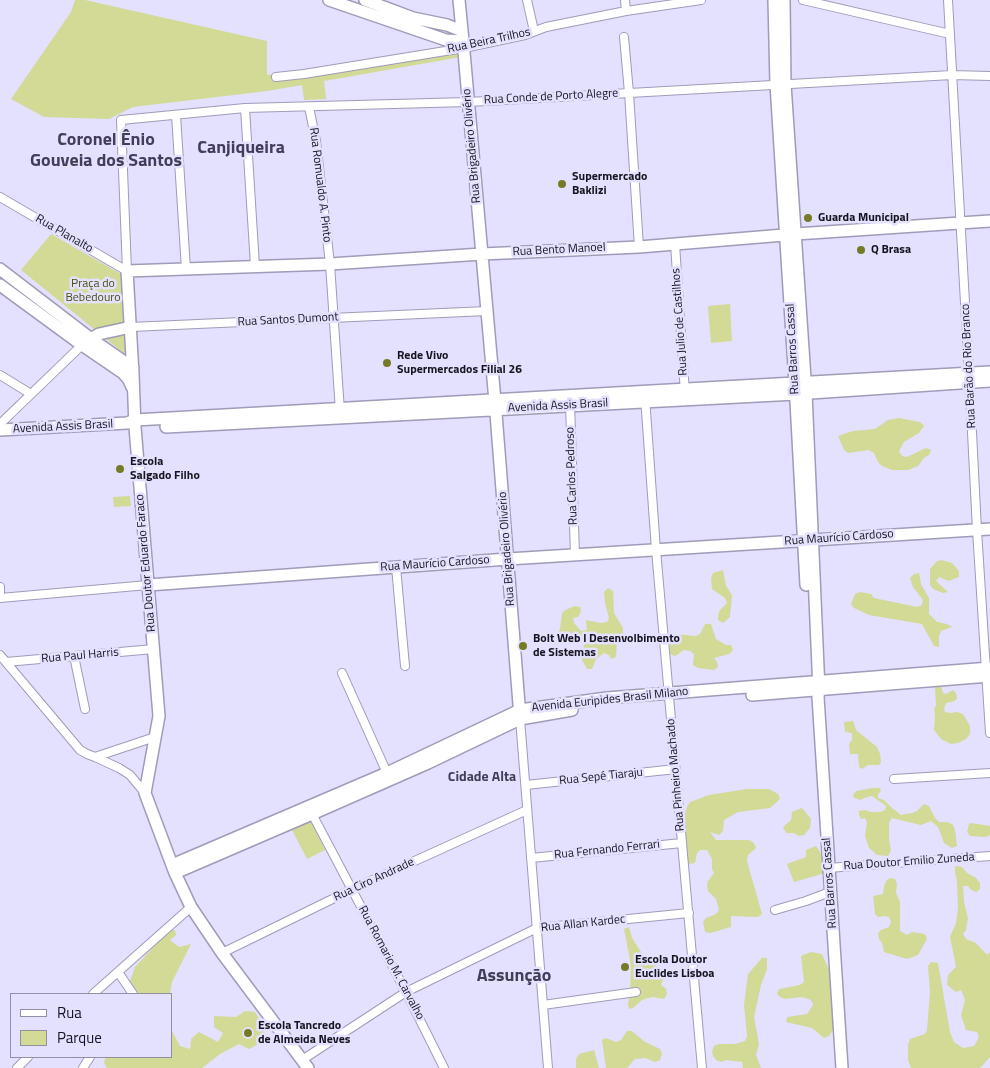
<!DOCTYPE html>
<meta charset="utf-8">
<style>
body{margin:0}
#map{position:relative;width:990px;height:1068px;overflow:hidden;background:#e4e0ff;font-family:"Titillium Web",sans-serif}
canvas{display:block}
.legend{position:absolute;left:10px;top:993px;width:162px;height:65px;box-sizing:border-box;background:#e4e0ff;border:1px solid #928fa5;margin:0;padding:6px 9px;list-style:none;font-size:15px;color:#16151f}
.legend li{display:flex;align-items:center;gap:10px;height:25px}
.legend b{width:25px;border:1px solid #928fa5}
</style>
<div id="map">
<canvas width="990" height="1068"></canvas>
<ul class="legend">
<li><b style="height:6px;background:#fff"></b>Rua</li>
<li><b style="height:14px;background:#d2da96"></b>Parque</li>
</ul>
</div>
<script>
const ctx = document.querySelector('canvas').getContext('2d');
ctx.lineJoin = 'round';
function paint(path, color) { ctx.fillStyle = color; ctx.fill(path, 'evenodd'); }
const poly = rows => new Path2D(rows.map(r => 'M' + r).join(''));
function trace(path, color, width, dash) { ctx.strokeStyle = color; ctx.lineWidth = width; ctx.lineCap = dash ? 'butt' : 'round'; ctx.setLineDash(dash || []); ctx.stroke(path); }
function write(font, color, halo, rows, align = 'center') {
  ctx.font = font + ' "Titillium Web",sans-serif'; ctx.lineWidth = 5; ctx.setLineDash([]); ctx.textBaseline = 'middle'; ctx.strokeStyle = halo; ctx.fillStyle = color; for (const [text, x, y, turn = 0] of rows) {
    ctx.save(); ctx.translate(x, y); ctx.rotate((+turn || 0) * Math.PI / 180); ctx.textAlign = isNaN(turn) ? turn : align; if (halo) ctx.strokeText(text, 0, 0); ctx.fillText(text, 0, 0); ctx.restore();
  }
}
paint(poly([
 [75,0,85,0,267,41,267,75,293,72,443,48,443,42,459,44,461,57,324,81,326,99,304,100,302,85,267,91,133,107,109,119,44,117,11,99,71,12],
 [51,234,121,274,126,355,21,270],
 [730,304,732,341,711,343,708,306],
 [899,418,920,422,924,426,919,433,904,442,899,451,902,456,907,457,926,448,931,450,929,455,924,458,918,466,908,470,892,470,882,466,878,462,874,453,869,450,848,453,844,450,838,436,853,431,875,429,888,420],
 [130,496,131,506,114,507,113,497],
 [942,560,952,563,959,571,959,577,949,581,939,577,936,581,948,592,943,593,933,589,930,585,930,569,937,561],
 [723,570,726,586,732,595,730,617,723,623,718,620,718,615,720,610,727,603,725,598,712,589,711,578,713,573],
 [919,573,921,584,929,598,929,614,937,622,947,624,952,627,941,631,939,636,939,647,934,646,922,624,869,615,854,608,851,604,855,594,860,592,871,594,874,598,917,607,922,605,923,600,913,587,910,578,914,574],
 [608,588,613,591,614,613,623,628,623,633,621,638,617,641,616,657,611,659,609,655,604,653,596,659,592,669,587,669,582,660,584,645,581,641,559,642,554,645,549,643,548,638,558,633,560,629,562,613,565,610,575,606,580,607,581,612,578,617,573,618,574,623,581,631,587,630,586,620,601,623,607,622,609,618,605,603,604,592],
 [705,624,711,624,716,639,726,645,731,645,733,650,729,654,714,658,717,662,718,667,714,670,698,668,693,665,694,654,690,651,684,650,675,656,670,654,670,643,671,638,674,634,696,636,700,634],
 [937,684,941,685,943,693,946,694,953,690,956,693,957,698,955,701,946,703,944,709,945,712,950,713,957,712,963,714,970,726,970,734,966,739,958,743,951,744,941,739,934,730,935,715,934,709,936,705,935,687],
 [853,721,856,730,877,747,880,754,881,762,879,765,868,765,862,769,859,767,858,754,850,754,849,744,852,740,852,733,845,732,844,722],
 [872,788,880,788,881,791,878,794,878,798,884,800,892,808,901,815,912,813,917,811,924,804,929,806,935,818,939,822,948,822,953,825,955,830,957,846,952,848,944,843,938,827,931,821,921,825,892,818,889,823,889,840,891,851,888,856,877,855,869,848,865,836,867,822,865,818,861,819,859,815,859,811,865,810,871,812,881,812,885,810,886,806,872,796,867,797,860,800,854,798,853,795,856,791],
 [747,789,769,789,778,794,780,799,770,808,738,812,724,820,723,831,719,835,710,832,716,840,749,840,754,843,756,848,748,855,747,861,762,914,758,917,731,916,731,927,710,933,705,932,703,922,706,918,716,914,719,910,716,899,708,891,707,886,708,881,714,873,712,869,712,859,707,850,700,850,697,853,695,863,689,864,687,859,684,817,687,807,690,802,709,795],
 [802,808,811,819,810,828,804,835,799,836,794,833,786,833,783,827,791,820,792,812],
 [311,821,325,850,307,859,292,830],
 [971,823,990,826,990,835,986,837,970,836,967,832,969,824],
 [816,846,824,858,825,873,794,882,787,864,806,857,806,850],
 [955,866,962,867,967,873,976,878,980,883,980,889,976,892,971,890,968,886,963,886,964,902,968,918,966,930,963,934,966,939,976,943,987,955,990,952,990,1057,980,1068,911,1068,908,1060,908,1044,910,1039,925,1034,927,1030,930,992,928,966,931,962,938,963,950,1032,954,1042,963,1048,974,1046,979,1037,977,1032,966,1030,961,1015,965,1000,961,990,956,992,947,985,948,975,956,967,950,937,956,923,958,907,957,882,955,872],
 [890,878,895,879,897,884,896,893,900,902,900,931,907,935,912,932,925,934,927,939,918,955,907,959,884,952,882,943,879,939,878,933,881,930,889,927,891,922,889,917,885,916,878,917,875,914,873,896,883,894,884,886,886,881],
 [629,927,632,938,641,952,665,974,661,985,666,989,667,994,664,999,653,997,648,998,642,1000,633,1008,629,1009,628,1004,630,993,631,965,624,929],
 [169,930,175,930,176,935,170,940,179,947,191,944,172,982,170,994,139,994,130,981,135,967],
 [811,952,822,954,831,974,834,990,833,1030,829,1036,824,1038,812,1028,786,1022,787,1017,807,1014,813,1005,811,1000,802,997,785,999,780,997,777,994,779,989,800,985,804,982,801,956],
 [762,958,767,958,767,969,761,985,754,1017,759,1044,756,1055,761,1068,743,1068,742,1062,726,1060,721,1062,716,1060,713,1056,712,1051,714,1046,719,1044,735,1044,745,1041,747,1036,744,1005,748,974],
 [245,1011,255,1012,261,1021,266,1036,258,1044,249,1049,239,1044,220,1054,202,1068,107,1068,104,1062,106,1057,171,1057,171,1029,180,1046,190,1049,191,1039,199,1032,218,1042,223,1033,214,1027,214,1016,236,1017],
 [627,1031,632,1031,645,1042,660,1049,662,1054,660,1060,655,1062,645,1058,635,1059,627,1068,606,1068,602,1040,606,1038,616,1042,621,1040],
 [594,1050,599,1068,576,1068,576,1059,579,1054]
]), '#d2da96');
const street = poly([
 [527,0,534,31],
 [625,0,626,11],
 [803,0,950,34],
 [948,0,969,374,977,530,990,733],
 [624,37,629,93,639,247],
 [276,77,304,74,464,48,525,35,546,27,626,11,701,0],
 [309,107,316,141,330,264,340,411],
 [245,108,255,266],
 [176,115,186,269],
 [0,197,127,271],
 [675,244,685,393],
 [127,271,121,120,245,108,468,102,952,75,990,76],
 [131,327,487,311],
 [0,375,31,394],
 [645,397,656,550,702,1068],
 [570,403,575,555],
 [0,424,82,345],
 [396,567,405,666],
 [0,587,0,598],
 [0,598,148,585],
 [0,655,80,750,87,754,95,757,119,768,130,775,145,793],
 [74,656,85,709],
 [6,662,154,649],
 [342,673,387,773],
 [520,719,548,1068],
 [95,757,155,737],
 [894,779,990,773],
 [526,785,676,769],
 [310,810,406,992,444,1068],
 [531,858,682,843],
 [828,868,990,856],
 [775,910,806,901,830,892],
 [222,953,353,889,527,810],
 [118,972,133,994],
 [93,994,191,907],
 [543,1005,636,992],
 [302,1060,406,992,537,928,689,913],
 [17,1068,28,1057],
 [83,1068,90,1057]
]);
const secondary = poly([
 [329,0,446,40,463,41],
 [365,0,413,18,447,25,462,31],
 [459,0,463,41,495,401,520,717],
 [774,0,776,84,795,383,806,585],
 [784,0,785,84,806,393,819,690,818,697,842,1068],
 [0,269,90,338,133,368],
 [0,285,82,345,123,373,129,380,132,387],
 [87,341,99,334,131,327],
 [166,427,796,394,990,381],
 [0,430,127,423,135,420,990,372],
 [148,585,508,559,990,529],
 [752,695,990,676],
 [172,865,387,773,520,710,607,698,990,668],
 [175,873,312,814,428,763,520,719,572,710],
 [308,1068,222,953,191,907,175,873,145,793,159,716,135,427,133,374,127,271,330,264,482,254,639,247,796,234,990,221]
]);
trace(street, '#9f9bb8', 10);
trace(secondary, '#9f9bb8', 14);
trace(street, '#fff', 8);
trace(secondary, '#fff', 11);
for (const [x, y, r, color] of [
 [562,184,5,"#757b25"],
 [808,218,5,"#757b25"],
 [861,250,5,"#757b25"],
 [387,363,5,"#757b25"],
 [120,469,5,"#757b25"],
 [523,646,5,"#757b25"],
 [625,967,5,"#757b25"],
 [248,1033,5,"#757b25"]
]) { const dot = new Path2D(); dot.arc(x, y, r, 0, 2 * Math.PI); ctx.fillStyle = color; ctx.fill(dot); trace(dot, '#e4e0ff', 2); }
write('12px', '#16151f', '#e4e0ff', [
 ["Rua Beira Trilhos",489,41,-12],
 ["Rua Conde de Porto Alegre",551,97,-3],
 ["Rua Brigadeiro Olivério",472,146,-95],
 ["Rua Romualdo A. Pinto",320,185,83],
 ["Rua Planalto",64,234,30],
 ["Rua Bento Manoel",559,250,-3],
 ["Rua Santos Dumont",288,320,-3],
 ["Rua Julio de Castilhos",680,322,-94],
 ["Rua Barros Cassal",793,349,-93],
 ["Rua Barão do Rio Branco",969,366,-93],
 ["Avenida Assis Brasil",558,406,-3],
 ["Avenida Assis Brasil",63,427,-3],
 ["Rua Carlos Pedroso",572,476,-92],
 ["Rua Maurício Cardoso",839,538,-4],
 ["Rua Brigadeiro Olivério",507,549,-94],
 ["Rua Doutor Eduardo Faraco",146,563,-95],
 ["Rua Maurício Cardoso",435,564,-4],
 ["Rua Paul Harris",80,656,-5],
 ["Avenida Euripides Brasil Milano",610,700,-6],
 ["Rua Pinheiro Machado",676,775,-95],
 ["Rua Sepé Tiaraju",601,777,-6],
 ["Rua Fernando Ferrari",607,850,-6],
 ["Rua Doutor Emilio Zuneda",909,862,-4],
 ["Rua Ciro Andrade",374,880,-25],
 ["Rua Barros Cassal",830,883,-94],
 ["Rua Allan Kardec",583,924,-6],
 ["Rua Romario M. Carvalho",391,963,62]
]);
write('bold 12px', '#16151f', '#e4e0ff', [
 ["Supermercado",572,177],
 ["Baklizi",572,191],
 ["Guarda Municipal",818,218],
 ["Q Brasa",871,250],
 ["Rede Vivo",397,356],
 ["Supermercados Filial 26",397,370],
 ["Escola",130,462],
 ["Salgado Filho",130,476],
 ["Bolt Web l Desenvolbimento",533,639],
 ["de Sistemas",533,653],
 ["Escola Doutor",635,960],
 ["Euclides Lisboa",635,974],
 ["Escola Tancredo",258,1026],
 ["de Almeida Neves",258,1040]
], 'left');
write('12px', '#4b500e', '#e4e0ff', [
 ["Praça do",93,284],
 ["Bebedouro",93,298]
]);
write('bold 14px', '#423e57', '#e4e0ff', [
 ["Cidade Alta",482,778]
]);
write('bold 18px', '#423e57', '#e4e0ff', [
 ["Coronel Ênio",106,141],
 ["Gouveia dos Santos",106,162],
 ["Canjiqueira",241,149],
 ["Assunção",514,977]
]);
</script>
